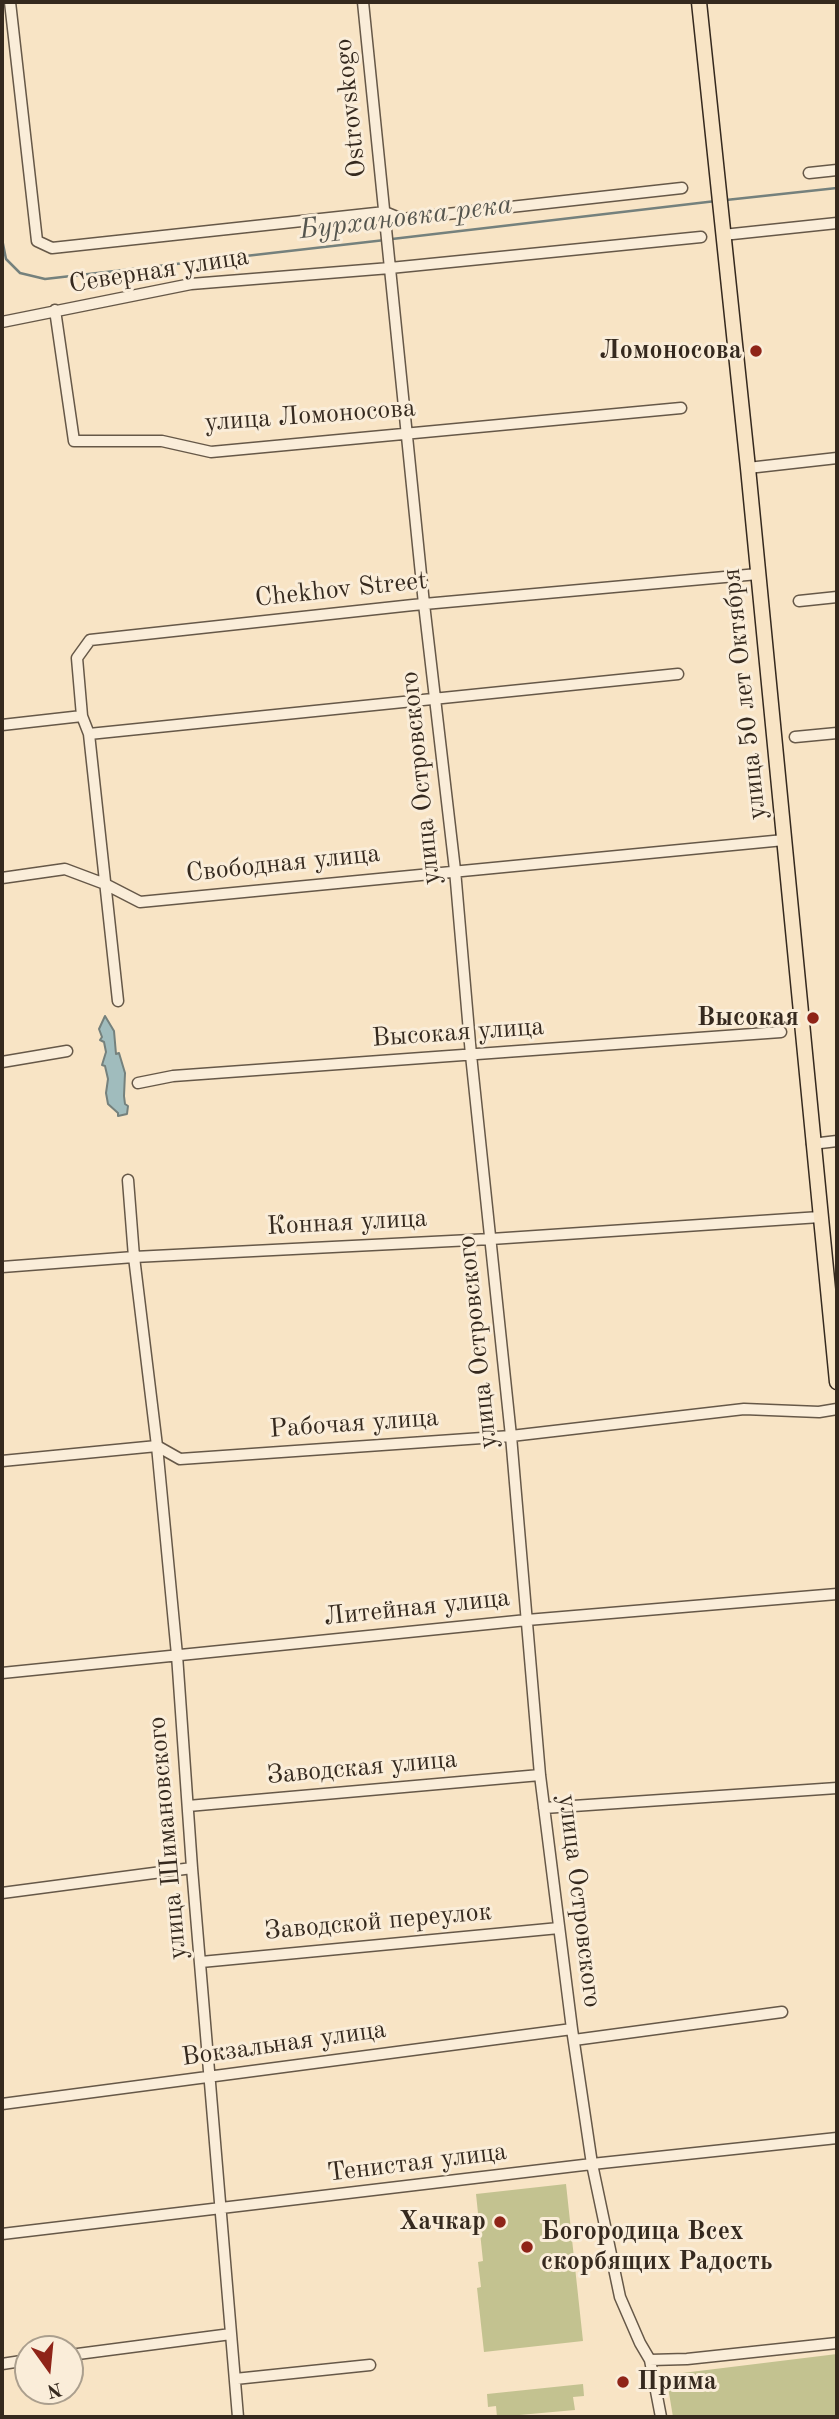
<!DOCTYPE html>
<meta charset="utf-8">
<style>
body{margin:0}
#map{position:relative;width:839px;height:2419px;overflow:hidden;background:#f8e4c5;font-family:"Old Standard TT",serif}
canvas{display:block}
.frame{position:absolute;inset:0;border:4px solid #35291e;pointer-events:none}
.north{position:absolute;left:14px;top:2335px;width:70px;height:70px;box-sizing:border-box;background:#faedd9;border:2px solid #ab9f8e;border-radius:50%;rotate:165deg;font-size:19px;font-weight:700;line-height:28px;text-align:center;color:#35291e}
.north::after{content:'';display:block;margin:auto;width:24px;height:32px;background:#8f2418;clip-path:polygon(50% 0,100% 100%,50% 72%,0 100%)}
</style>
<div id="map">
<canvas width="839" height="2419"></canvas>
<div class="frame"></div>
<div class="north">N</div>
</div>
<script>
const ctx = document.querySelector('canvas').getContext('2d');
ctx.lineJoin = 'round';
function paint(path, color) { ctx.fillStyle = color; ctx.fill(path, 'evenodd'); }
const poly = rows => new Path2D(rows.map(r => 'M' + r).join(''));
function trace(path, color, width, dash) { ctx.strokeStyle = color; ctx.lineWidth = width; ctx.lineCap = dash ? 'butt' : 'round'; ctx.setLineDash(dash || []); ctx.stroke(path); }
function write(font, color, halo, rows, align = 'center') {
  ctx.font = font + ' "Old Standard TT",serif'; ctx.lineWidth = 6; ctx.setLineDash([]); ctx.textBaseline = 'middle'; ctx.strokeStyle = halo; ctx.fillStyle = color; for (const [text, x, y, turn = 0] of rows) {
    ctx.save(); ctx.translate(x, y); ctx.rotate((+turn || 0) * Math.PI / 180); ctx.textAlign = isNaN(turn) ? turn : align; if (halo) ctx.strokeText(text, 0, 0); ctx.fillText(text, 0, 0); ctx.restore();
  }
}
paint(poly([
 [566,2184,583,2341,484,2352,477,2288,481,2287,478,2262,483,2261,476,2194],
 [837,2354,837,2417,673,2417,666,2375],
 [583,2384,584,2396,573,2397,575,2410,497,2417,496,2406,488,2407,487,2394]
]), '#c3c290');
const water = poly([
 [105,1016,114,1031,116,1054,119,1053,125,1073,124,1096,125,1104,128,1106,127,1114,118,1116,118,1113,108,1104,106,1093,108,1079,105,1066,102,1065,106,1052,104,1042,100,1040,102,1037,99,1029,105,1016]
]);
paint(water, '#a0bcbd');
trace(water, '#75817d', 2);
trace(poly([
 [726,200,837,188],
 [2,239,6,259,20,273,45,279,385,240],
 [392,239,716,201]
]), '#75817d', 2.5);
const minor = poly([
 [10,2,37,241,52,248,385,212,402,219,682,188],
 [363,2,424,604,455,870,471,1055,511,1436,540,1775,572,2029,592,2164,620,2297,640,2343,650,2360,661,2417],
 [809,173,837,170],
 [723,235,837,223],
 [55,310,74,441,162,441,211,452,681,408],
 [2,322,191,284,390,268,701,237],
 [748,468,837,458],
 [799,601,837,597],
 [82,716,89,734,118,1001],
 [2,725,82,716,77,658,90,640,413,605,758,574],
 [89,734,678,674],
 [795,737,837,733],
 [2,878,65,869,105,884,140,902,784,840],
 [2,1062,67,1051],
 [138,1083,173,1076,781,1032],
 [812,1144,837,1141],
 [128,1180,134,1257,157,1446,177,1655,192,1868,238,2417],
 [2,1267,134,1257,491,1239,820,1217],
 [2,1461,157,1446,180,1459,511,1436,744,1409,819,1412,837,1409],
 [2,1673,527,1620,837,1594],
 [188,1806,540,1775],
 [544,1808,837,1788],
 [2,1893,192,1868],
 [201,1962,559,1928],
 [574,2040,782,2012],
 [2,2104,572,2029],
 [2,2234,592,2164,837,2138],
 [70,2355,231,2334],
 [650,2360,687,2359,837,2343],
 [2,2364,28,2360],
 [235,2379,370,2365]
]);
const major = poly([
 [699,2,748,468,837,1382]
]);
trace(minor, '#665848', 13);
trace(major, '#35291e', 17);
trace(minor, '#faedd9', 10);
trace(major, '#f8e4c5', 14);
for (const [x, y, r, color] of [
 [756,351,7,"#8f2418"],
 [813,1018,7,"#8f2418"],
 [500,2222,7,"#8f2418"],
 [527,2247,7,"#8f2418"],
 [623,2382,7,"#8f2418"]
]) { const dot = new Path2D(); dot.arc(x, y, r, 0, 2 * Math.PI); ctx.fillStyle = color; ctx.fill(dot); trace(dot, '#faedd9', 2.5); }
write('26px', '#35291e', '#faedd9', [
 ["Ostrovskogo",351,108,-96],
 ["Северная улица",159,271,-9],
 ["улица Ломоносова",310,416,-4],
 ["Chekhov Street",341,590,-6],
 ["улица 50 лет Октября",745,694,-96],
 ["улица Островского",421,778,-96],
 ["Свободная улица",283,864,-6],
 ["Высокая улица",458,1033,-4],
 ["Конная улица",347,1223,-3],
 ["улица Островского",478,1342,-96],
 ["Рабочая улица",354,1424,-4],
 ["Литейная улица",417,1608,-6],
 ["Заводская улица",362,1768,-5],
 ["улица Шимановского",168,1838,-95],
 ["улица Островского",579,1901,83],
 ["Заводской переулок",378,1922,-5],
 ["Вокзальная улица",284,2044,-8],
 ["Тенистая улица",417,2163,-7]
]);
write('bold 26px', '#35291e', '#faedd9', [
 ["Ломоносова",742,351],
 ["Высокая",799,1018],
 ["Хачкар",486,2222],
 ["Богородица Всех",541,2232,"left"],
 ["скорбящих Радость",541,2262,"left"],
 ["Прима",637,2382,"left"]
], 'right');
write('italic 28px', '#55554e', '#faedd9', [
 ["Бурхановка река",406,218,-7]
]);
</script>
